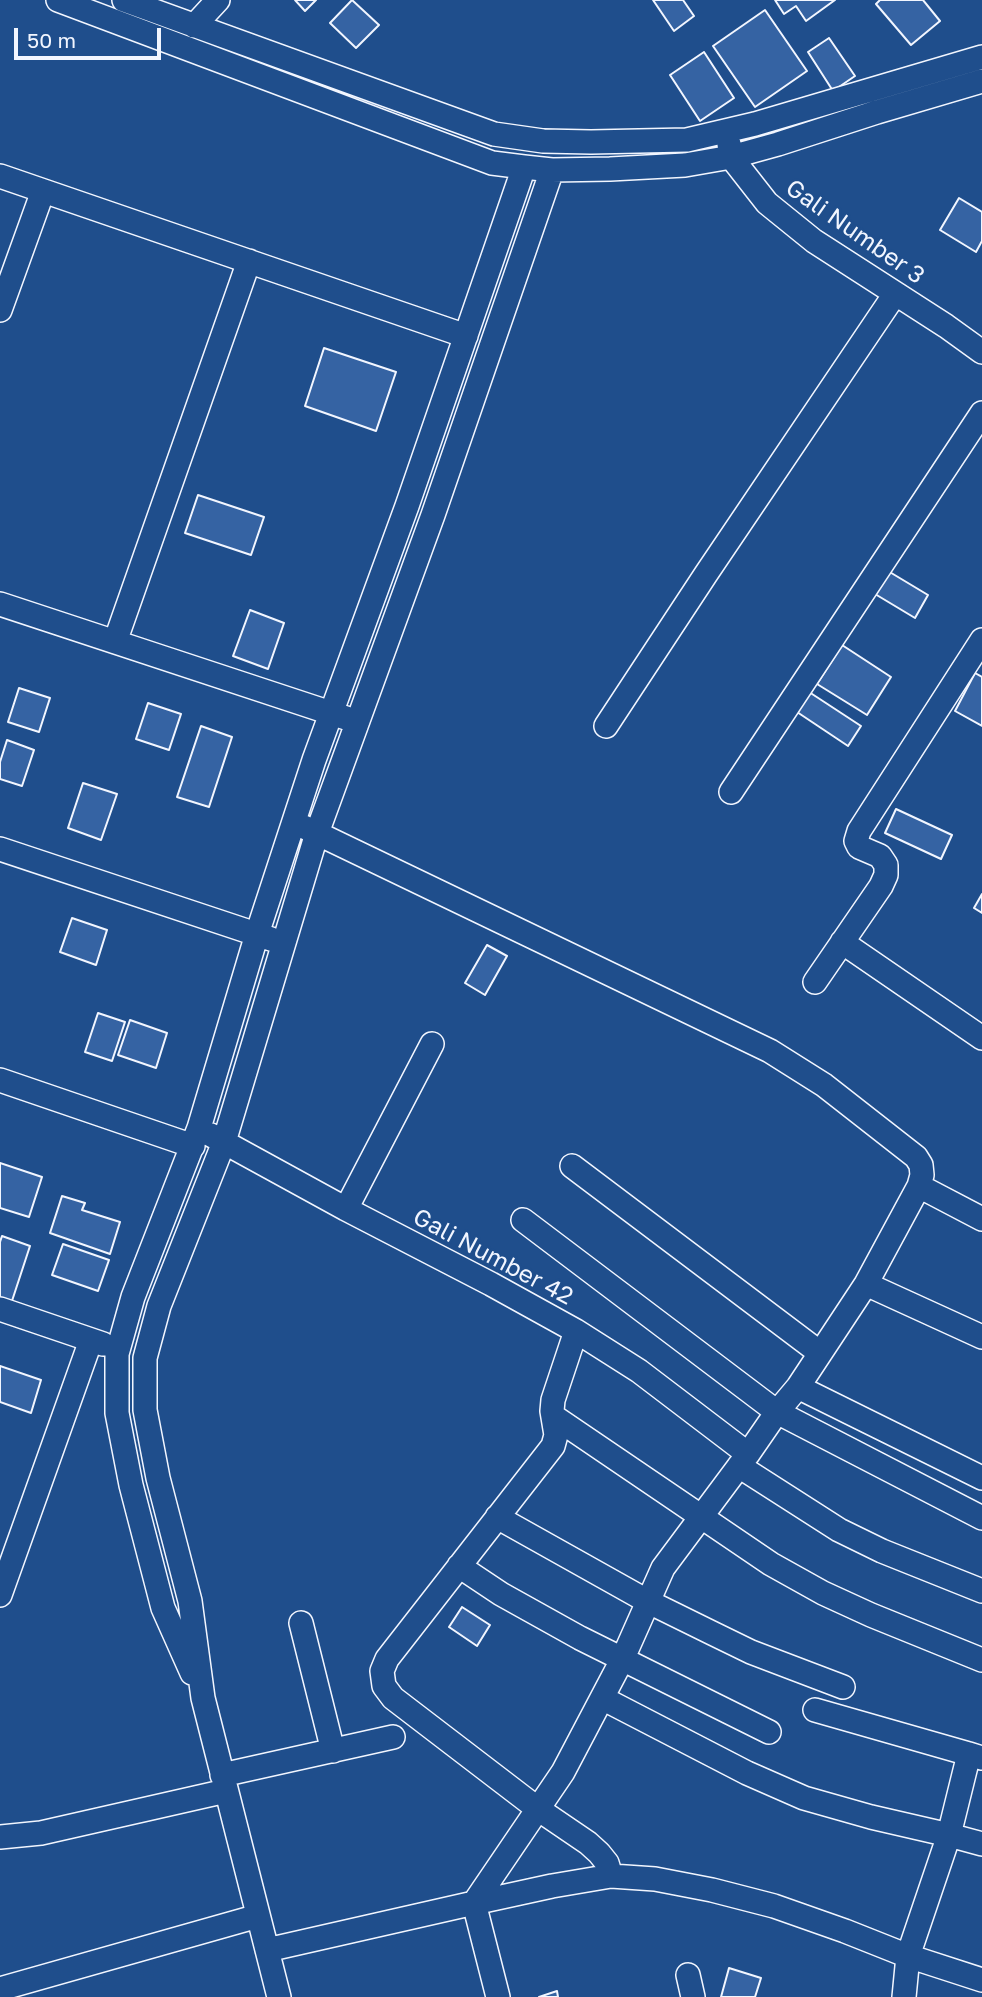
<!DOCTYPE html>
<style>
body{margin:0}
#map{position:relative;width:982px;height:1997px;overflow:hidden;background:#1f4e8c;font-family:"Golos Text",sans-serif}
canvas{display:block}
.scale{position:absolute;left:14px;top:28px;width:147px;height:32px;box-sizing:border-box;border:4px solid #f2f6ff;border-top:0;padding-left:9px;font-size:21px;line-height:24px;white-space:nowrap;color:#f2f6ff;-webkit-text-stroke:5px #1f4e8c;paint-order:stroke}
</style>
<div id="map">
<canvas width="982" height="1997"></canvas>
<div class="scale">50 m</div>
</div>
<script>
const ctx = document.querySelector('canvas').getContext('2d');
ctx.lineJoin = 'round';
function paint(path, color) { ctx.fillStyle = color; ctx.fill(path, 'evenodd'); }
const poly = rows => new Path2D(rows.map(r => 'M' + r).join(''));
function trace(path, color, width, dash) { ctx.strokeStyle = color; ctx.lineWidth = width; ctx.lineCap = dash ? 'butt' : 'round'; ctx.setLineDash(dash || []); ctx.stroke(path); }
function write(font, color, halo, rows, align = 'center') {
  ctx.font = font + ' "Golos Text",sans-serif'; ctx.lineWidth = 5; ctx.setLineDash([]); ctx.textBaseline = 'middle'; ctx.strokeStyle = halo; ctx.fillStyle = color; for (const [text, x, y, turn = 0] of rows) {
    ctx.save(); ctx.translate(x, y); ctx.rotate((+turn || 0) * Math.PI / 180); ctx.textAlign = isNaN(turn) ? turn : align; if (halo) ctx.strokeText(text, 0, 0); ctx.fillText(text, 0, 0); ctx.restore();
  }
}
const building = poly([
 [295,0,316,0,305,11,295,0],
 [352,0,379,25,356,48,330,23,352,0],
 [653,0,683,0,694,16,674,31,653,0],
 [775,0,835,0,806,21,796,6,784,14,775,0],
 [880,0,923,0,940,21,911,45,876,4,880,0],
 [765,10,807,71,755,107,713,46,765,10],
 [829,38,855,76,833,91,808,52,829,38],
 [704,52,734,98,700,121,670,75,704,52],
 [959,198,982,212,982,241,976,252,940,230,959,198],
 [324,348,396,372,376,431,305,406,324,348],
 [198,495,264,517,251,555,185,533,198,495],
 [883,568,928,595,915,618,870,591,883,568],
 [250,610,284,623,268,669,233,656,250,610],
 [842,645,891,677,867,715,817,684,842,645],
 [975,673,982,677,982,726,955,711,975,673],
 [19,688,50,698,39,732,8,722,19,688],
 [806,690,861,726,848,746,794,710,806,690],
 [148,703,181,714,169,750,136,739,148,703],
 [201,726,232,737,209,807,177,797,201,726],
 [7,740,34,750,22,786,0,779,0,762,7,740],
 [83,783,117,794,101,840,68,828,83,783],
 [896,809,952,835,941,859,885,833,896,809],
 [982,894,982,913,974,908,982,894],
 [72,918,107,930,96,965,60,952,72,918],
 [487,945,507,956,485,995,465,983,487,945],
 [98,1013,125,1022,112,1061,85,1052,98,1013],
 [130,1020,167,1033,156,1068,118,1055,130,1020],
 [0,1163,42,1177,29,1217,0,1208,0,1163],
 [62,1196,85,1203,82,1210,120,1222,110,1254,50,1233,62,1196],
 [2,1236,30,1246,10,1307,0,1304,0,1242,2,1236],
 [63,1244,109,1260,98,1291,52,1275,63,1244],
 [0,1366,41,1380,31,1413,0,1402,0,1366],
 [462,1607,490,1625,477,1646,449,1627,462,1607],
 [729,1968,761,1978,755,1997,721,1997,729,1968],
 [557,1991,558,1997,539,1997,557,1991]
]);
paint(building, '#3563a3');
trace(building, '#f2f6ff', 2);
const minor = poly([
 [58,0,492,163,524,167,552,170,610,169,685,165,731,157,778,144,877,112,982,81],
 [124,0,494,134,543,141,591,142,687,140,755,124,982,57],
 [194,26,218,0],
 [729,144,731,157,767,203,814,241,946,326,982,352],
 [0,176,466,336],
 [0,310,43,191],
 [0,604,346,718],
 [115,642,249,261],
 [606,726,706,574,895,294],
 [731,792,982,413],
 [304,827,770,1051,824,1085,916,1157,921,1165,922,1175,919,1186,866,1284,798,1387,777,1412,748,1454,663,1568,623,1658,563,1772,474,1903],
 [0,849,271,939],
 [842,942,982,1038],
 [815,982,881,886,886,875,886,865,880,856,859,847,856,841,859,831,982,640],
 [0,1080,193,1146],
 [211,1135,346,1209,491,1284,576,1331,639,1371,748,1454],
 [572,1166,820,1353],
 [919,1186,982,1219],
 [346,1209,432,1044],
 [523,1220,777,1412,982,1518],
 [866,1284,982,1337],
 [0,1309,103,1344],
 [576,1331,553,1400,552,1411,556,1435,553,1446,387,1659,382,1671,384,1686,393,1698,538,1809,588,1843,599,1853,607,1863,611,1876],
 [798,1387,982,1478],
 [553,1416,771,1564,823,1593,871,1615,982,1660],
 [739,1466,839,1530,882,1551,982,1591],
 [497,1517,647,1601,712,1633,751,1652,843,1687],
 [459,1566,501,1594,580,1638,769,1732],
 [0,1595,91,1340],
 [301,1623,333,1751],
 [192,1673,163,1608,131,1485,117,1413,117,1354,133,1297,199,1128,257,934,314,760,407,506,524,167],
 [602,1698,747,1773,804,1798,871,1817,949,1835,969,1754,982,1758],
 [815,1710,969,1754],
 [222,1775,393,1737],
 [0,1837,41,1833,226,1791],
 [474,1903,552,1886,611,1876,655,1879,712,1890,774,1906,845,1931,908,1956,949,1835,982,1844],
 [267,1950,474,1903,498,1997],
 [688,1975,693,1997],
 [0,1989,258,1916],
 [279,1997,203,1698,190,1601,158,1478,145,1410,145,1358,159,1306,224,1142,317,833,433,515,552,170],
 [904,1997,908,1956,982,1980]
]);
trace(minor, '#f2f6ff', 26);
trace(minor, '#1f4e8c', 23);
write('24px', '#f2f6ff', '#1f4e8c', [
 ["Gali Number 3",855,232,35],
 ["Gali Number 42",493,1257,28]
]);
</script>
